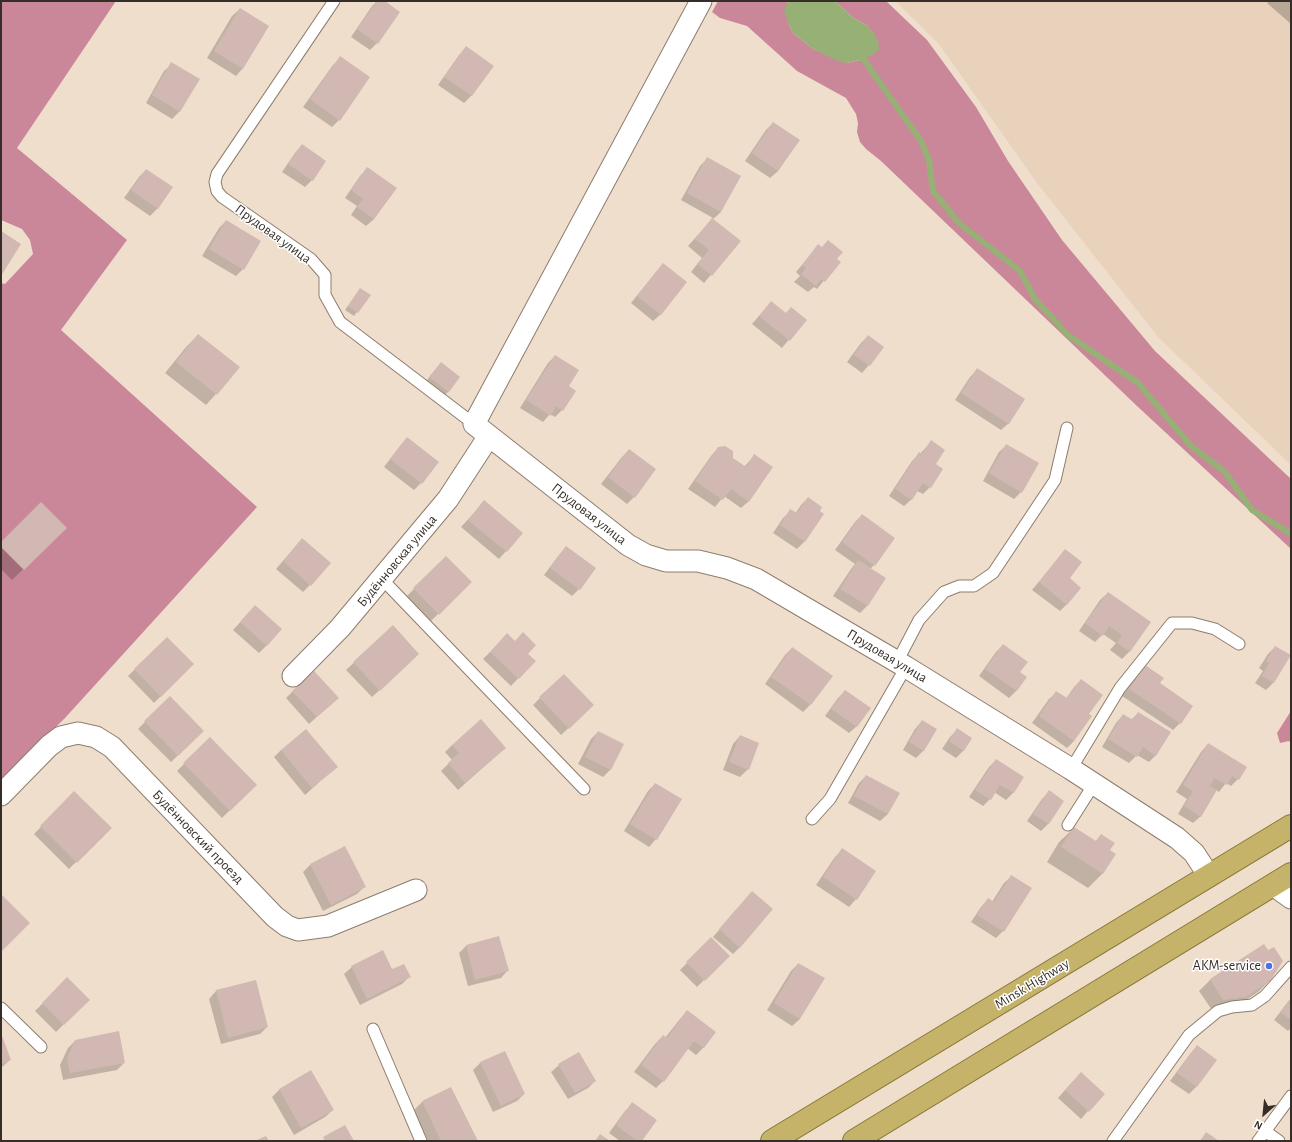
<!DOCTYPE html>
<meta charset="utf-8">
<style>
body{margin:0}
#map{position:relative;width:1292px;height:1142px;overflow:hidden;background:#f0decd;font-family:"Alegreya Sans",sans-serif}
canvas{display:block}
.frame{position:absolute;inset:0;border:2px solid #352e28;pointer-events:none}
.north{position:absolute;left:1244px;top:1094px;width:40px;height:40px;-webkit-text-stroke:3px #fff;paint-order:stroke;rotate:207deg;font-size:11px;font-weight:700;line-height:16px;text-align:center;color:#352e28}
.north::after{content:'';display:block;margin:auto;width:14px;height:18px;background:#352e28;clip-path:polygon(50% 0,100% 100%,50% 72%,0 100%)}
</style>
<div id="map">
<canvas width="1292" height="1142"></canvas>
<div class="frame"></div>
<div class="north">N</div>
</div>
<script>
const ctx = document.querySelector('canvas').getContext('2d');
ctx.lineJoin = 'round';
function paint(path, color) { ctx.fillStyle = color; ctx.fill(path, 'evenodd'); }
const poly = rows => new Path2D(rows.map(r => 'M' + r).join(''));
function trace(path, color, width, dash) { ctx.strokeStyle = color; ctx.lineWidth = width; ctx.lineCap = dash ? 'butt' : 'round'; ctx.setLineDash(dash || []); ctx.stroke(path); }
function write(font, color, halo, rows, align = 'center') {
  ctx.font = font + ' "Alegreya Sans",sans-serif'; ctx.lineWidth = 3; ctx.setLineDash([]); ctx.textBaseline = 'middle'; ctx.strokeStyle = halo; ctx.fillStyle = color; for (const [text, x, y, turn = 0] of rows) {
    ctx.save(); ctx.translate(x, y); ctx.rotate((+turn || 0) * Math.PI / 180); ctx.textAlign = isNaN(turn) ? turn : align; if (halo) ctx.strokeText(text, 0, 0); ctx.fillText(text, 0, 0); ctx.restore();
  }
}
paint(poly([
 [895,1,1291,1,1291,465,1158,337,1037,183,938,43]
]), '#e9d2bc');
paint(poly([
 [1,1,116,1,17,148,127,240,61,330,257,507,65,718,1,781,1,283,5,284,33,254,30,240,22,229,1,220],
 [718,1,788,1,787,2,789,25,793,33,813,49,847,63,864,59,868,26,852,17,835,1,886,1,927,40,976,107,1008,161,1062,240,1155,351,1291,479,1291,549,1137,406,881,161,866,149,860,142,857,132,858,123,856,114,846,98,797,71,747,26,720,18,712,12],
 [1291,711,1291,743,1289,741,1280,743,1277,733]
]), '#cb879a');
paint(poly([
 [788,1,835,1,852,17,868,26,874,33,878,41,879,50,872,55,864,59,847,63,838,61,813,49,793,33,789,25,784,11]
]), '#96b075');
paint(poly([
 [377,1,383,1,377,43,370,50,351,37,372,6],
 [1269,1,1291,1,1291,24,1267,3],
 [240,9,243,68,236,76,207,58,232,16],
 [466,48,492,66,471,96,464,103,438,85,459,55],
 [340,58,339,120,332,127,303,107,333,65],
 [172,64,199,80,179,112,172,119,146,103,164,71],
 [773,123,798,140,778,171,770,178,745,161,766,130],
 [302,145,325,161,312,180,305,187,282,172,295,153],
 [707,159,721,212,712,220,739,241,704,283,691,272,702,258,688,246,713,218,681,200,700,166],
 [368,168,395,188,374,219,366,226,351,215,357,206,345,198,360,176],
 [146,170,172,188,157,209,150,216,124,198,139,177],
 [226,221,243,269,236,276,202,256,219,228],
 [818,246,839,262,817,289,814,287,808,292,794,282,800,276,796,272],
 [663,264,661,314,653,321,631,303,656,272],
 [357,293,369,296,354,316,345,310],
 [771,302,785,314,805,320,782,348,752,324],
 [198,335,216,394,206,405,165,373,187,346],
 [868,336,869,365,862,373,847,362,861,343],
 [555,356,562,410,555,417,550,414,543,422,520,408,548,363],
 [441,363,459,377,448,392,441,399,423,385],
 [977,370,1009,423,1001,430,955,400,970,377],
 [407,439,421,483,414,490,384,467,400,446],
 [931,442,934,464,930,487,923,494,917,491,912,499,904,506,889,496,912,461,919,454,920,454],
 [1007,445,1021,492,1014,499,983,481,999,452],
 [718,448,744,467,755,455,749,501,741,508,724,496,715,507,688,489,711,456],
 [629,450,634,497,627,504,601,484,622,457],
 [808,498,818,511,823,514,804,542,797,549,773,533,783,518,791,511,795,514,801,505],
 [484,502,522,533,499,559,461,527],
 [862,515,874,565,870,569,885,578,867,606,860,613,833,596,851,569,855,564,835,550,855,522],
 [65,528,12,580,1,569,1,543],
 [295,547,310,585,303,592,276,569],
 [566,547,579,589,572,596,544,575,559,555],
 [1065,550,1068,578,1067,604,1060,611,1032,590],
 [446,557,470,582,431,621,407,596],
 [1108,593,1150,623,1129,652,1122,659,1110,650,1116,643,1103,634,1095,642,1079,631,1100,600],
 [255,606,267,645,259,653,233,630],
 [393,627,411,661,372,697,346,670],
 [507,635,534,661,511,686,483,659],
 [167,638,193,664,154,703,128,676],
 [1003,645,1019,673,1026,677,1016,691,1009,698,979,676,996,652],
 [1275,647,1290,656,1273,683,1266,690,1255,683,1263,671,1259,668,1268,654],
 [792,648,810,705,803,712,765,684,785,655],
 [1145,666,1180,723,1173,730,1122,696,1138,673],
 [1081,680,1088,714,1074,741,1067,748,1032,723,1049,699,1057,692,1066,699,1074,687],
 [293,691,330,705,309,724,286,698],
 [845,691,857,726,849,733,825,716,838,698],
 [170,697,203,731,171,762,138,729],
 [540,698,586,712,561,735,533,705],
 [1138,713,1156,755,1149,762,1137,755,1129,763,1102,747,1116,723,1123,715,1131,720],
 [922,721,936,729,923,751,916,758,903,750,915,729],
 [957,730,971,739,963,751,956,758,942,749,950,737],
 [598,732,623,745,610,770,603,777,578,764,591,739],
 [740,736,748,769,740,777,723,770,733,744],
 [210,738,255,785,222,818,177,771],
 [1208,744,1238,779,1231,786,1226,783,1219,792,1216,790,1201,816,1193,823,1178,814,1187,799,1176,792,1201,752],
 [452,745,497,755,458,790,441,771,452,760,445,752],
 [281,750,336,767,305,795,274,757],
 [996,760,1023,778,1013,793,1006,800,994,792,990,799,983,806,969,797,989,767],
 [866,776,888,814,880,821,848,803,859,783],
 [655,784,656,839,649,847,624,831,648,791],
 [1049,792,1063,801,1048,824,1041,831,1027,821,1042,799],
 [74,793,110,828,69,869,34,834],
 [1074,828,1095,842,1101,835,1109,851,1115,854,1102,874,1088,888,1047,862,1059,842],
 [344,848,364,887,357,894,323,911,303,872,310,865],
 [842,850,856,899,849,907,816,885,835,857],
 [1012,876,1003,931,996,938,971,922,981,907,988,899,992,902,1004,883],
 [745,900,740,947,733,954,713,937],
 [711,939,728,956,697,987,680,970],
 [1264,945,1269,981,1258,992,1234,1008,1212,1010,1199,991,1210,980],
 [466,946,508,970,501,978,468,986,459,953],
 [798,964,800,1019,792,1026,767,1010,791,971],
 [352,967,392,971,409,977,402,984,360,1005,344,974],
 [67,979,88,1000,56,1032,35,1011],
 [255,982,267,1027,260,1034,221,1044,209,999,216,991],
 [1291,998,1291,1028,1288,1031,1274,1020],
 [687,1011,715,1032,703,1048,696,1055,687,1048,663,1081,656,1088,634,1072,655,1044,663,1036,665,1038,680,1019],
 [1,1035,10,1060,1,1068],
 [76,1040,124,1063,117,1070,63,1080,60,1065,68,1048],
 [1197,1046,1215,1060,1196,1087,1189,1094,1170,1081,1190,1054],
 [504,1052,524,1094,517,1101,493,1112,473,1070,480,1063],
 [559,1065,595,1081,588,1088,568,1099,551,1072],
 [311,1072,333,1110,325,1117,294,1135,272,1097,279,1090],
 [1073,1081,1088,1111,1081,1119,1058,1098],
 [451,1088,476,1141,425,1141,411,1113,422,1102],
 [633,1104,640,1141,620,1141,609,1133,625,1111]
]), '#0003');
trace(poly([
 [858,55,864,60,921,141,929,160,933,191,959,223,1020,271,1035,299,1068,335,1138,383,1191,446,1225,472,1252,510,1291,534]
]), '#96b075', 6);
paint(poly([
 [377,1,385,1,400,12,378,44,357,29],
 [240,8,269,26,243,69,214,51],
 [466,46,494,66,472,96,444,77],
 [340,56,370,77,340,121,310,99],
 [171,62,200,79,180,112,152,95],
 [773,122,800,140,778,171,752,153],
 [302,144,326,161,313,181,288,164],
 [707,157,741,176,721,212,687,193],
 [367,167,397,188,374,219,357,207,363,199,351,190],
 [146,169,173,187,158,209,131,190],
 [712,218,741,241,712,276,697,264,709,250,695,239],
 [226,220,261,241,244,270,209,249],
 [1,231,21,244,1,276],
 [828,240,843,252,837,259,841,262,825,282,821,279,816,286,801,274,806,268,802,265,818,244,822,247],
 [663,263,687,282,661,315,637,296],
 [360,288,371,295,358,313,348,306],
 [771,301,786,313,791,307,807,320,790,341,759,316],
 [198,334,240,367,217,395,176,362],
 [868,335,884,347,870,366,854,355],
 [555,355,579,370,569,386,576,391,563,411,556,406,551,416,526,400],
 [441,362,460,377,449,392,429,377],
 [977,368,1025,399,1009,424,961,393],
 [407,437,439,462,422,484,390,459],
 [931,440,945,450,936,464,943,469,931,488,923,483,912,500,895,489,919,452,922,454],
 [1006,444,1039,463,1022,493,989,473],
 [725,446,733,451,733,458,746,467,754,454,773,467,749,502,731,489,723,500,695,481,718,447],
 [629,449,656,469,635,498,608,477],
 [808,497,822,507,820,511,824,514,805,542,780,525,790,509,797,513],
 [484,500,523,533,507,552,468,520],
 [41,502,67,528,24,570,1,547,1,542],
 [862,514,895,538,875,566,842,542],
 [302,538,331,563,311,586,283,561],
 [566,546,596,568,580,590,550,568],
 [1065,549,1082,562,1070,578,1081,588,1067,605,1039,582],
 [446,556,472,582,439,615,413,588],
 [858,560,886,578,868,606,840,589],
 [1108,592,1151,622,1130,652,1117,643,1122,635,1109,626,1103,636,1085,623],
 [255,605,282,629,267,646,240,622],
 [393,625,419,654,380,691,353,662],
 [523,632,536,645,528,654,536,661,519,679,490,652,507,633,515,641],
 [167,637,194,664,161,697,134,669],
 [1003,644,1028,662,1020,672,1027,677,1017,691,985,669],
 [1275,646,1291,655,1274,683,1262,676,1269,663,1266,661],
 [792,647,833,676,811,705,771,677],
 [1145,665,1164,678,1160,683,1193,706,1181,724,1129,689],
 [314,671,339,698,317,717,292,691],
 [564,674,594,705,569,729,539,697],
 [1081,679,1103,695,1089,714,1092,716,1074,741,1039,716,1056,691,1067,698],
 [845,690,871,708,857,727,831,709],
 [170,696,204,731,178,756,144,721],
 [1138,712,1171,732,1156,756,1143,747,1137,757,1108,739,1123,714,1133,720],
 [481,719,506,748,465,783,448,763,459,753,452,745],
 [922,720,937,729,924,751,909,742],
 [957,728,972,738,964,751,949,741],
 [306,729,338,767,312,788,281,750],
 [598,731,624,744,611,770,585,757],
 [740,735,759,743,749,770,729,762],
 [210,737,257,785,230,811,183,763],
 [1208,743,1247,767,1239,780,1232,776,1227,785,1214,778,1210,786,1217,790,1201,817,1184,806,1193,791,1183,785],
 [996,759,1024,777,1014,793,1000,785,991,800,975,790],
 [866,775,900,793,888,814,854,796],
 [655,783,682,799,657,840,630,824],
 [1049,790,1064,801,1049,824,1033,814],
 [74,791,112,828,77,863,40,826],
 [1074,827,1096,841,1101,834,1115,843,1110,850,1116,854,1103,874,1061,847],
 [345,846,366,887,331,905,310,864],
 [842,848,876,871,857,900,823,877],
 [1011,875,1032,888,1004,932,977,915,988,898,994,902],
 [752,891,773,909,740,948,719,929],
 [1,894,30,923,1,952],
 [499,936,509,971,475,980,466,945],
 [711,937,730,956,705,981,686,962],
 [1264,944,1268,950,1274,947,1283,961,1270,981,1246,997,1223,1000,1210,979],
 [383,950,392,969,404,964,411,977,367,999,351,966],
 [798,963,825,978,800,1019,774,1003],
 [67,977,90,1000,64,1025,42,1003],
 [256,980,268,1027,228,1038,216,990],
 [1291,998,1291,1020,1280,1012],
 [687,1010,716,1032,704,1048,694,1041,664,1082,641,1065,663,1035,667,1038],
 [119,1031,125,1063,70,1073,67,1058,75,1040],
 [1,1033,11,1060,1,1064],
 [1197,1045,1217,1060,1197,1087,1177,1073],
 [505,1051,525,1094,501,1106,480,1062],
 [579,1052,596,1081,575,1093,558,1064],
 [311,1070,334,1110,301,1128,279,1089],
 [1081,1072,1105,1094,1089,1112,1065,1090],
 [451,1087,478,1141,441,1141,422,1101],
 [632,1102,657,1120,642,1141,637,1141,616,1125],
 [345,1125,354,1141,325,1141,323,1137],
 [1206,1132,1219,1141,1200,1141],
 [600,1134,610,1141,595,1141],
 [266,1136,269,1141,255,1141]
]), '#d1b8b2');
const service = poly([
 [334,1,217,174,215,182,217,191,222,197,311,259,325,275,325,295,340,322,474,424],
 [382,579,584,789],
 [897,662,919,620,944,592,959,586,974,586,993,573,1055,480,1067,428],
 [1071,769,1120,688,1172,623,1192,623,1215,629,1239,644],
 [812,819,830,799,906,667],
 [1068,825,1094,784],
 [1,1008,41,1047],
 [373,1029,421,1141],
 [1265,1131,1279,1141],
 [1113,1141,1189,1035,1218,1011,1232,1007,1252,1005,1265,996,1291,967],
 [1258,1141,1291,1096]
]);
const minor = poly([
 [701,1,474,424,628,545,646,555,666,561,698,561,727,568,756,579,906,667,1071,769,1177,838,1194,853,1209,876],
 [293,676,340,628,448,499,489,436],
 [1,795,49,746,61,737,78,733,96,737,112,747,275,917,287,926,298,930,328,926,416,890],
 [1273,885,1291,898]
]);
const trunk = poly([
 [772,1141,1291,826],
 [854,1141,1291,874]
]);
trace(service, '#8d7d6e', 13);
trace(minor, '#8d7d6e', 23);
trace(trunk, '#88783a', 24);
trace(service, '#fff', 11);
trace(minor, '#fff', 21);
trace(trunk, '#c4b368', 22);
for (const [x, y, r, color] of [
 [1269,966,4,"#4d71e5"]
]) { const dot = new Path2D(); dot.arc(x, y, r, 0, 2 * Math.PI); ctx.fillStyle = color; ctx.fill(dot); trace(dot, '#fff', 1.5); }
write('14px', '#352e28', '#fff', [
 ["Прудовая улица",273,234,36],
 ["Прудовая улица",589,514,38],
 ["Будённовская улица",397,561,-50],
 ["Прудовая улица",887,656,31],
 ["Будённовский проезд",198,837,46],
 ["Minsk Highway",1032,984,-31]
]);
write('14px', '#352e28', '#fff', [
 ["AKM-service",1261,966]
], 'right');
</script>
